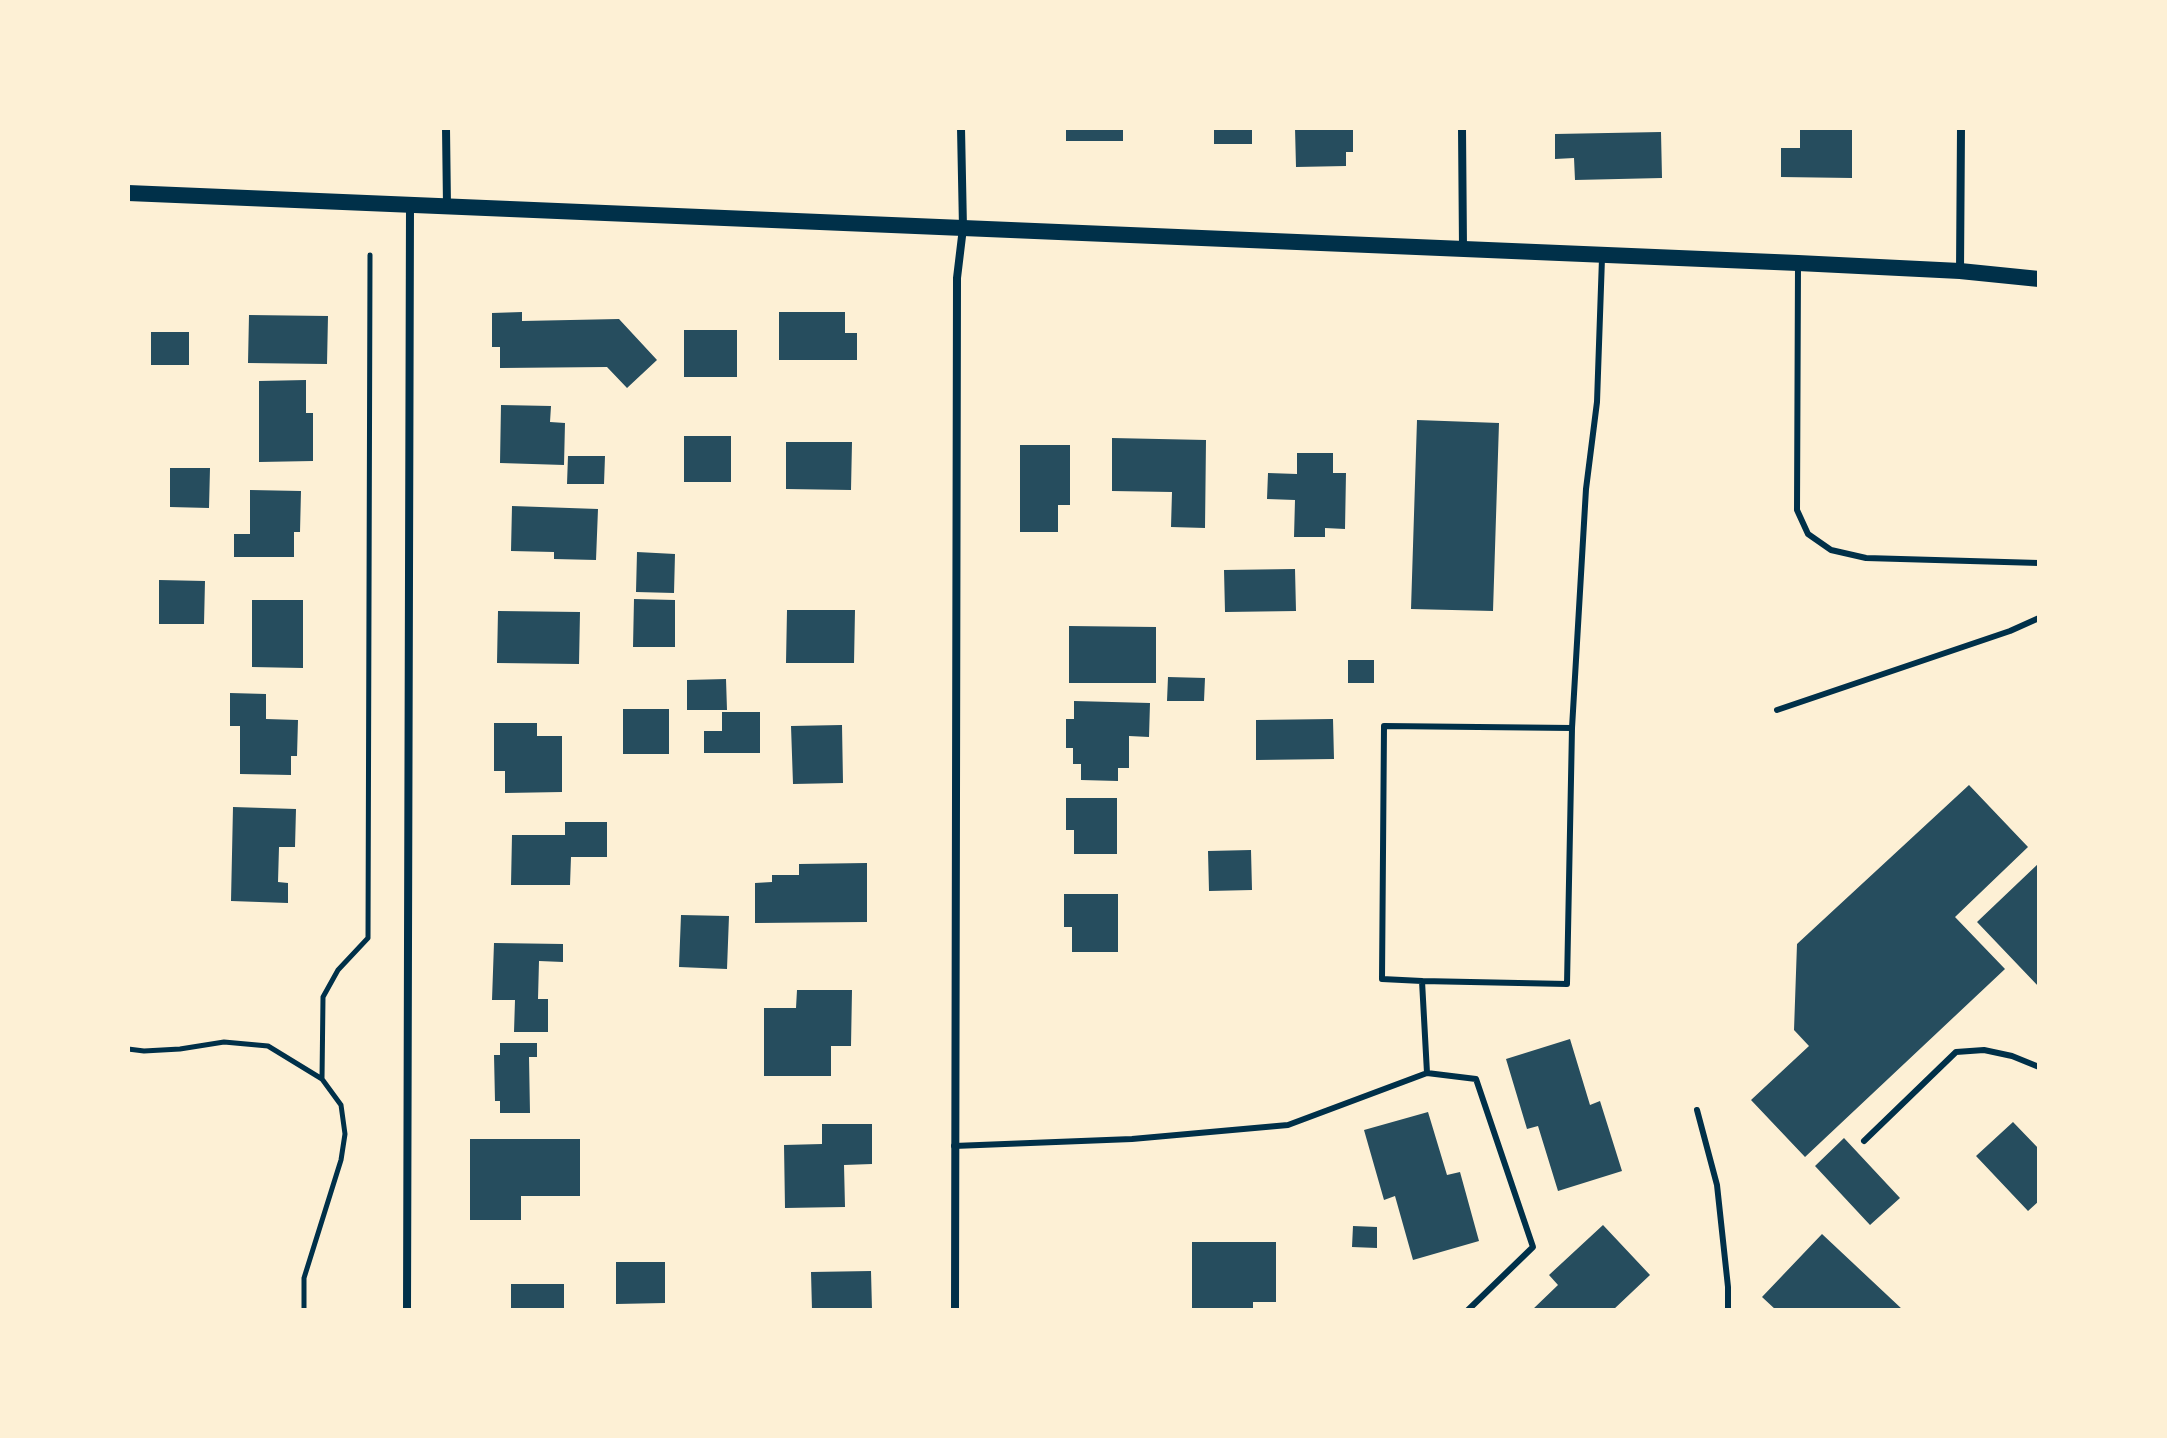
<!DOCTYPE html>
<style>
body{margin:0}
#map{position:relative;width:2167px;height:1438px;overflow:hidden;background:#fdf0d5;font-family:"IBM Plex Sans",sans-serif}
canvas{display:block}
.frame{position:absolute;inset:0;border:130px solid #fdf0d5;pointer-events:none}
</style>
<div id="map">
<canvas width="2167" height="1438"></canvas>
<div class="frame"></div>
</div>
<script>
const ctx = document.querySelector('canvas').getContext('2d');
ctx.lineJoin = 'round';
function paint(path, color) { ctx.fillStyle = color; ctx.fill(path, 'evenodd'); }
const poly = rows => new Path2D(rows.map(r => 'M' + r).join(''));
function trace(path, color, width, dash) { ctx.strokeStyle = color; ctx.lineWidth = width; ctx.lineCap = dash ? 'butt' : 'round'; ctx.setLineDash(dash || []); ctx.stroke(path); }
paint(poly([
 [1066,128,1123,128,1123,141,1066,141],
 [1214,128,1252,128,1252,144,1214,144],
 [1295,128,1353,128,1353,152,1346,152,1346,166,1296,167],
 [1800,128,1852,128,1852,178,1781,177,1781,148,1800,148],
 [1661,132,1662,178,1575,180,1574,158,1555,159,1555,134],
 [522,312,522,321,619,319,657,360,627,388,607,367,500,368,500,347,492,347,492,313],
 [779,312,845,312,845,333,857,333,857,360,779,360],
 [249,315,328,316,327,364,248,363],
 [684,330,737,330,737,377,684,377],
 [151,332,189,332,189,365,151,365],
 [306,380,306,413,313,413,313,461,259,462,259,381],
 [501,405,551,406,550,422,565,423,564,465,500,463],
 [1417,420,1499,423,1493,611,1411,609],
 [684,436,731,436,731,482,684,482],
 [1112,438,1206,440,1205,528,1171,527,1172,492,1112,491],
 [786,442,852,442,851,490,786,489],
 [1020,445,1070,445,1070,505,1058,505,1058,532,1020,532],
 [1297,453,1333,453,1333,473,1346,473,1345,529,1325,528,1325,537,1294,537,1295,500,1267,499,1268,473,1297,474],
 [568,456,605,456,604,484,567,484],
 [170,468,210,468,209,508,170,507],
 [250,490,301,491,300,532,294,532,294,557,234,557,234,534,250,534],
 [512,506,598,509,596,560,554,559,554,552,511,551],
 [637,552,675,554,674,593,636,592],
 [1295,569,1296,611,1225,612,1224,570],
 [159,580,205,581,204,624,159,624],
 [634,599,675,600,675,647,633,647],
 [252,600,303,600,303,668,252,667],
 [787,610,855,610,854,663,786,663],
 [498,611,580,612,579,664,497,663],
 [1069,626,1156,627,1156,683,1069,683],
 [1348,660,1374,660,1374,683,1348,683],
 [1168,677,1205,678,1204,701,1167,701],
 [726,679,727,710,687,710,687,680],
 [230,693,266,694,266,719,298,720,297,756,291,756,291,775,240,774,240,726,230,726],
 [1074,701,1150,703,1149,737,1129,736,1129,768,1118,768,1118,781,1081,780,1081,764,1073,764,1073,748,1066,748,1066,719,1074,719],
 [623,709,669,709,669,754,623,754],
 [722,712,760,712,760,753,704,753,704,731,722,731],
 [1333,719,1334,759,1256,760,1256,720],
 [494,723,537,723,537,736,562,736,562,792,505,793,505,771,494,771],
 [842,725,843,783,793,784,791,726],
 [1969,785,2028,847,1955,917,2005,969,1805,1157,1751,1100,1809,1046,1794,1030,1797,944],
 [1066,798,1117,798,1117,854,1074,854,1074,830,1066,830],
 [233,807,296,809,295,847,279,847,278,882,288,883,288,903,231,901],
 [565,822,607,822,607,857,571,857,570,885,511,885,512,835,565,835],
 [1251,850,1252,890,1209,891,1208,851],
 [867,863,867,922,755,923,755,883,772,882,772,875,799,875,799,864],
 [2039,863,2039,987,1977,922],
 [1064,894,1118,894,1118,952,1072,952,1072,927,1064,927],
 [681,915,729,916,727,969,679,967],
 [494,943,563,944,563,962,539,961,538,999,548,999,548,1032,514,1032,515,1000,492,1000],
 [797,990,852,990,851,1046,831,1046,831,1076,764,1076,764,1008,796,1008],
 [1570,1039,1590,1105,1600,1101,1622,1171,1558,1191,1538,1126,1527,1129,1506,1059],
 [500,1043,537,1043,537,1057,529,1057,530,1113,500,1113,500,1101,495,1101,494,1055,500,1055],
 [1428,1112,1447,1175,1460,1172,1479,1241,1413,1260,1395,1196,1384,1200,1364,1130],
 [2013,1122,2039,1149,2039,1201,2028,1211,1976,1156],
 [822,1124,872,1124,872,1164,844,1165,845,1207,785,1208,784,1145,822,1144],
 [1844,1138,1900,1198,1870,1225,1815,1166],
 [470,1139,580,1139,580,1196,521,1196,521,1220,470,1220],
 [1603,1225,1650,1275,1613,1310,1532,1310,1558,1285,1549,1275],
 [1353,1226,1377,1227,1377,1248,1352,1247],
 [1822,1234,1903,1310,1776,1310,1762,1297],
 [1192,1242,1276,1242,1276,1302,1253,1302,1253,1310,1192,1310],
 [616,1262,665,1262,665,1303,616,1304],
 [871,1271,872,1310,812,1310,811,1272],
 [511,1284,564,1284,564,1310,511,1310]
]), '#264d5e');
trace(poly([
 [128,1049,144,1051,180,1049,224,1042,268,1046,322,1079,341,1105,345,1134,341,1160,304,1278,304,1310],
 [322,1079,323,997,338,970,368,938,370,255]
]), '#003049', 5);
trace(poly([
 [1798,265,1797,510,1808,534,1831,550,1866,558,2039,563],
 [1777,710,2010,631,2039,618],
 [1422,981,1382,979,1384,726,1572,728],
 [1427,1073,1422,981,1567,984,1572,728,1586,489,1597,402,1602,258],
 [1697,1110,1717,1185,1728,1287,1728,1310],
 [1864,1141,1956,1052,1984,1050,2012,1056,2039,1067],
 [954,1146,1132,1139,1288,1125,1427,1073,1476,1079,1533,1247,1468,1310]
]), '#003049', 6);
trace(poly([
 [446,128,447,206],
 [1462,128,1463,248],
 [1960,271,1961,128],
 [407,1310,410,206],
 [955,1310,957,278,963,228,961,128]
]), '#003049', 8);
trace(poly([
 [128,193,1798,263,1960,271,2039,279]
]), '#003049', 16);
</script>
